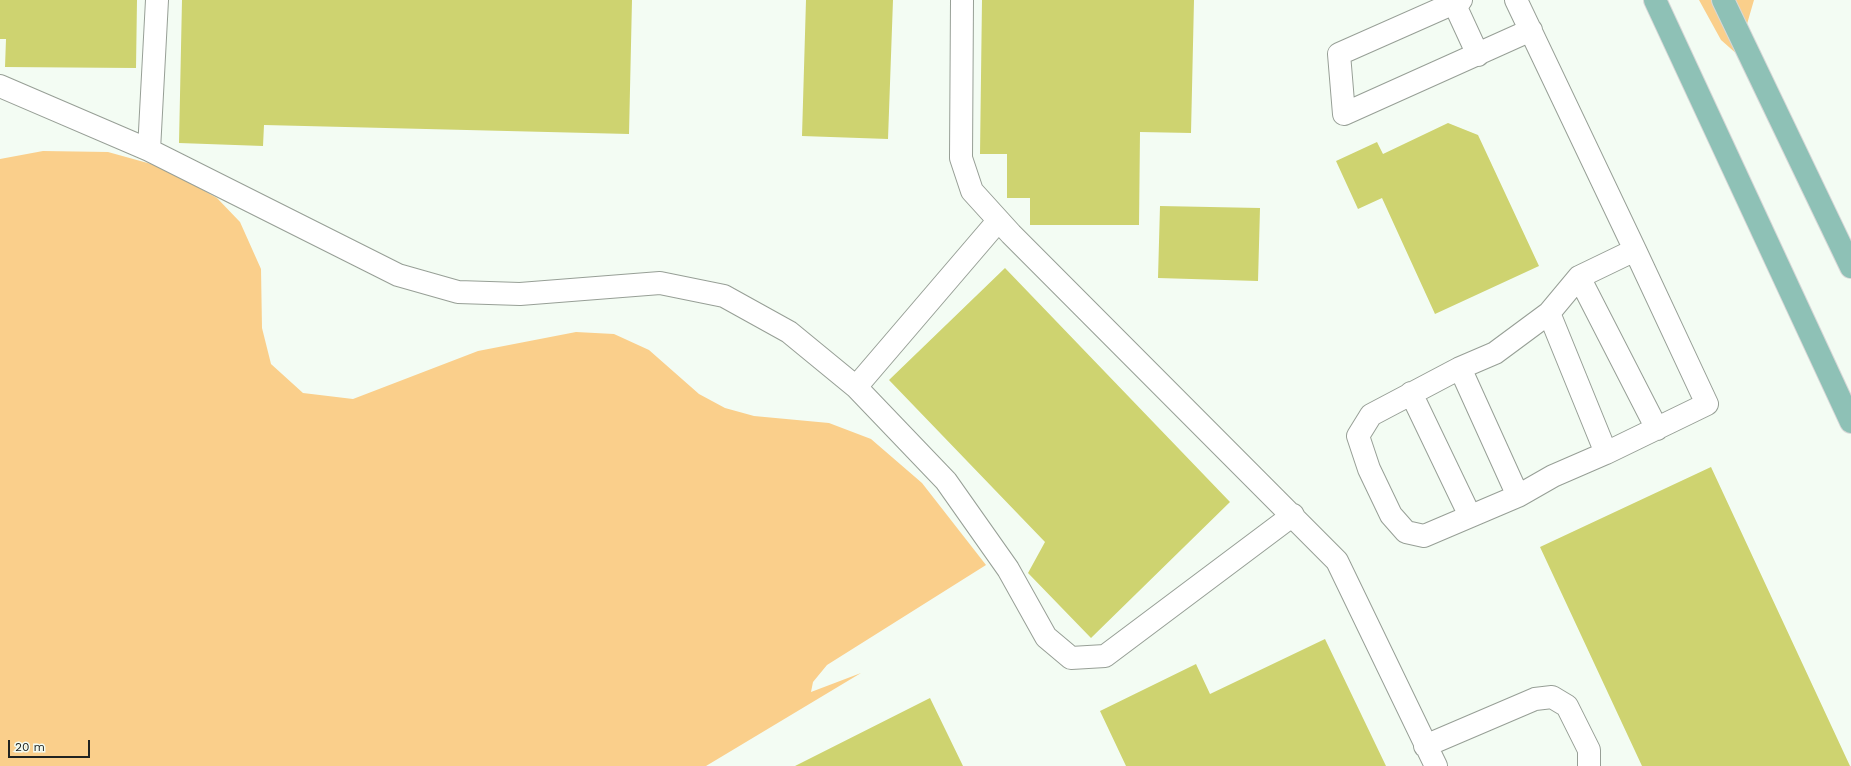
<!DOCTYPE html>
<style>
body{margin:0}
#map{position:relative;width:1851px;height:766px;overflow:hidden;background:#f3fcf3;font-family:"Work Sans",sans-serif}
canvas{display:block}
.scale{position:absolute;left:8px;top:740px;width:82px;height:18px;box-sizing:border-box;border:2px solid #202320;border-top:0;padding-left:5px;font-size:12px;line-height:14px;white-space:nowrap;color:#202320;-webkit-text-stroke:3px #f3fcf3;paint-order:stroke}
</style>
<div id="map">
<canvas width="1851" height="766"></canvas>
<div class="scale">20 m</div>
</div>
<script>
const ctx = document.querySelector('canvas').getContext('2d');
ctx.lineJoin = 'round';
function paint(path, color) { ctx.fillStyle = color; ctx.fill(path, 'evenodd'); }
const poly = rows => new Path2D(rows.map(r => 'M' + r).join(''));
function trace(path, color, width, dash) { ctx.strokeStyle = color; ctx.lineWidth = width; ctx.lineCap = dash ? 'butt' : 'round'; ctx.setLineDash(dash || []); ctx.stroke(path); }
paint(poly([
 [1699,0,1754,0,1738,55,1721,40],
 [43,151,108,152,162,167,217,198,240,222,261,269,262,328,271,364,303,393,353,399,478,351,576,332,614,334,649,350,699,394,725,408,754,416,829,423,871,439,922,483,986,565,827,665,813,682,811,692,861,673,706,766,0,766,0,159]
]), '#facf8b');
paint(poly([
 [0,0,137,0,136,68,5,67,6,39,0,39],
 [182,0,632,0,629,134,264,125,263,146,179,143],
 [806,0,893,0,888,139,802,136],
 [982,0,1194,0,1191,133,1140,132,1139,225,1030,225,1030,198,1007,198,1007,154,980,154],
 [1448,123,1478,135,1539,266,1435,314,1382,198,1358,209,1336,161,1377,142,1383,154],
 [1160,206,1260,208,1258,281,1158,278],
 [1005,268,1230,502,1091,638,1028,573,1045,542,889,380],
 [1711,467,1850,766,1642,766,1540,547],
 [1325,639,1386,766,1126,766,1100,711,1196,664,1210,694],
 [930,698,963,766,795,766]
]), '#ced370');
const minor = poly([
 [962,0,961,158,972,191,1011,234,1337,561,1436,766],
 [1461,0,1339,54,1344,114,1531,30],
 [1516,0,1635,250,1707,404,1606,453,1553,476,1518,496,1424,536,1406,532,1391,515,1369,469,1358,436,1371,415,1460,368,1495,353,1549,313,1579,277,1635,250],
 [1454,3,1478,55],
 [0,86,149,150,398,275,458,292,520,294,660,283,724,296,789,332,856,387,946,481,1008,569,1046,637,1071,658,1105,656,1293,515],
 [149,150,157,0],
 [1579,277,1657,429],
 [1549,313,1606,453],
 [1460,368,1518,496],
 [856,387,998,221],
 [1411,393,1470,516],
 [1425,746,1535,699,1552,697,1567,706,1589,750,1589,766]
]);
const major = poly([
 [1655,0,1851,422],
 [1723,0,1851,267]
]);
trace(minor, '#979f96', 24);
trace(major, '#d7d7d7', 24);
trace(minor, '#fff', 22);
trace(major, '#8ec1b6', 22);
</script>
